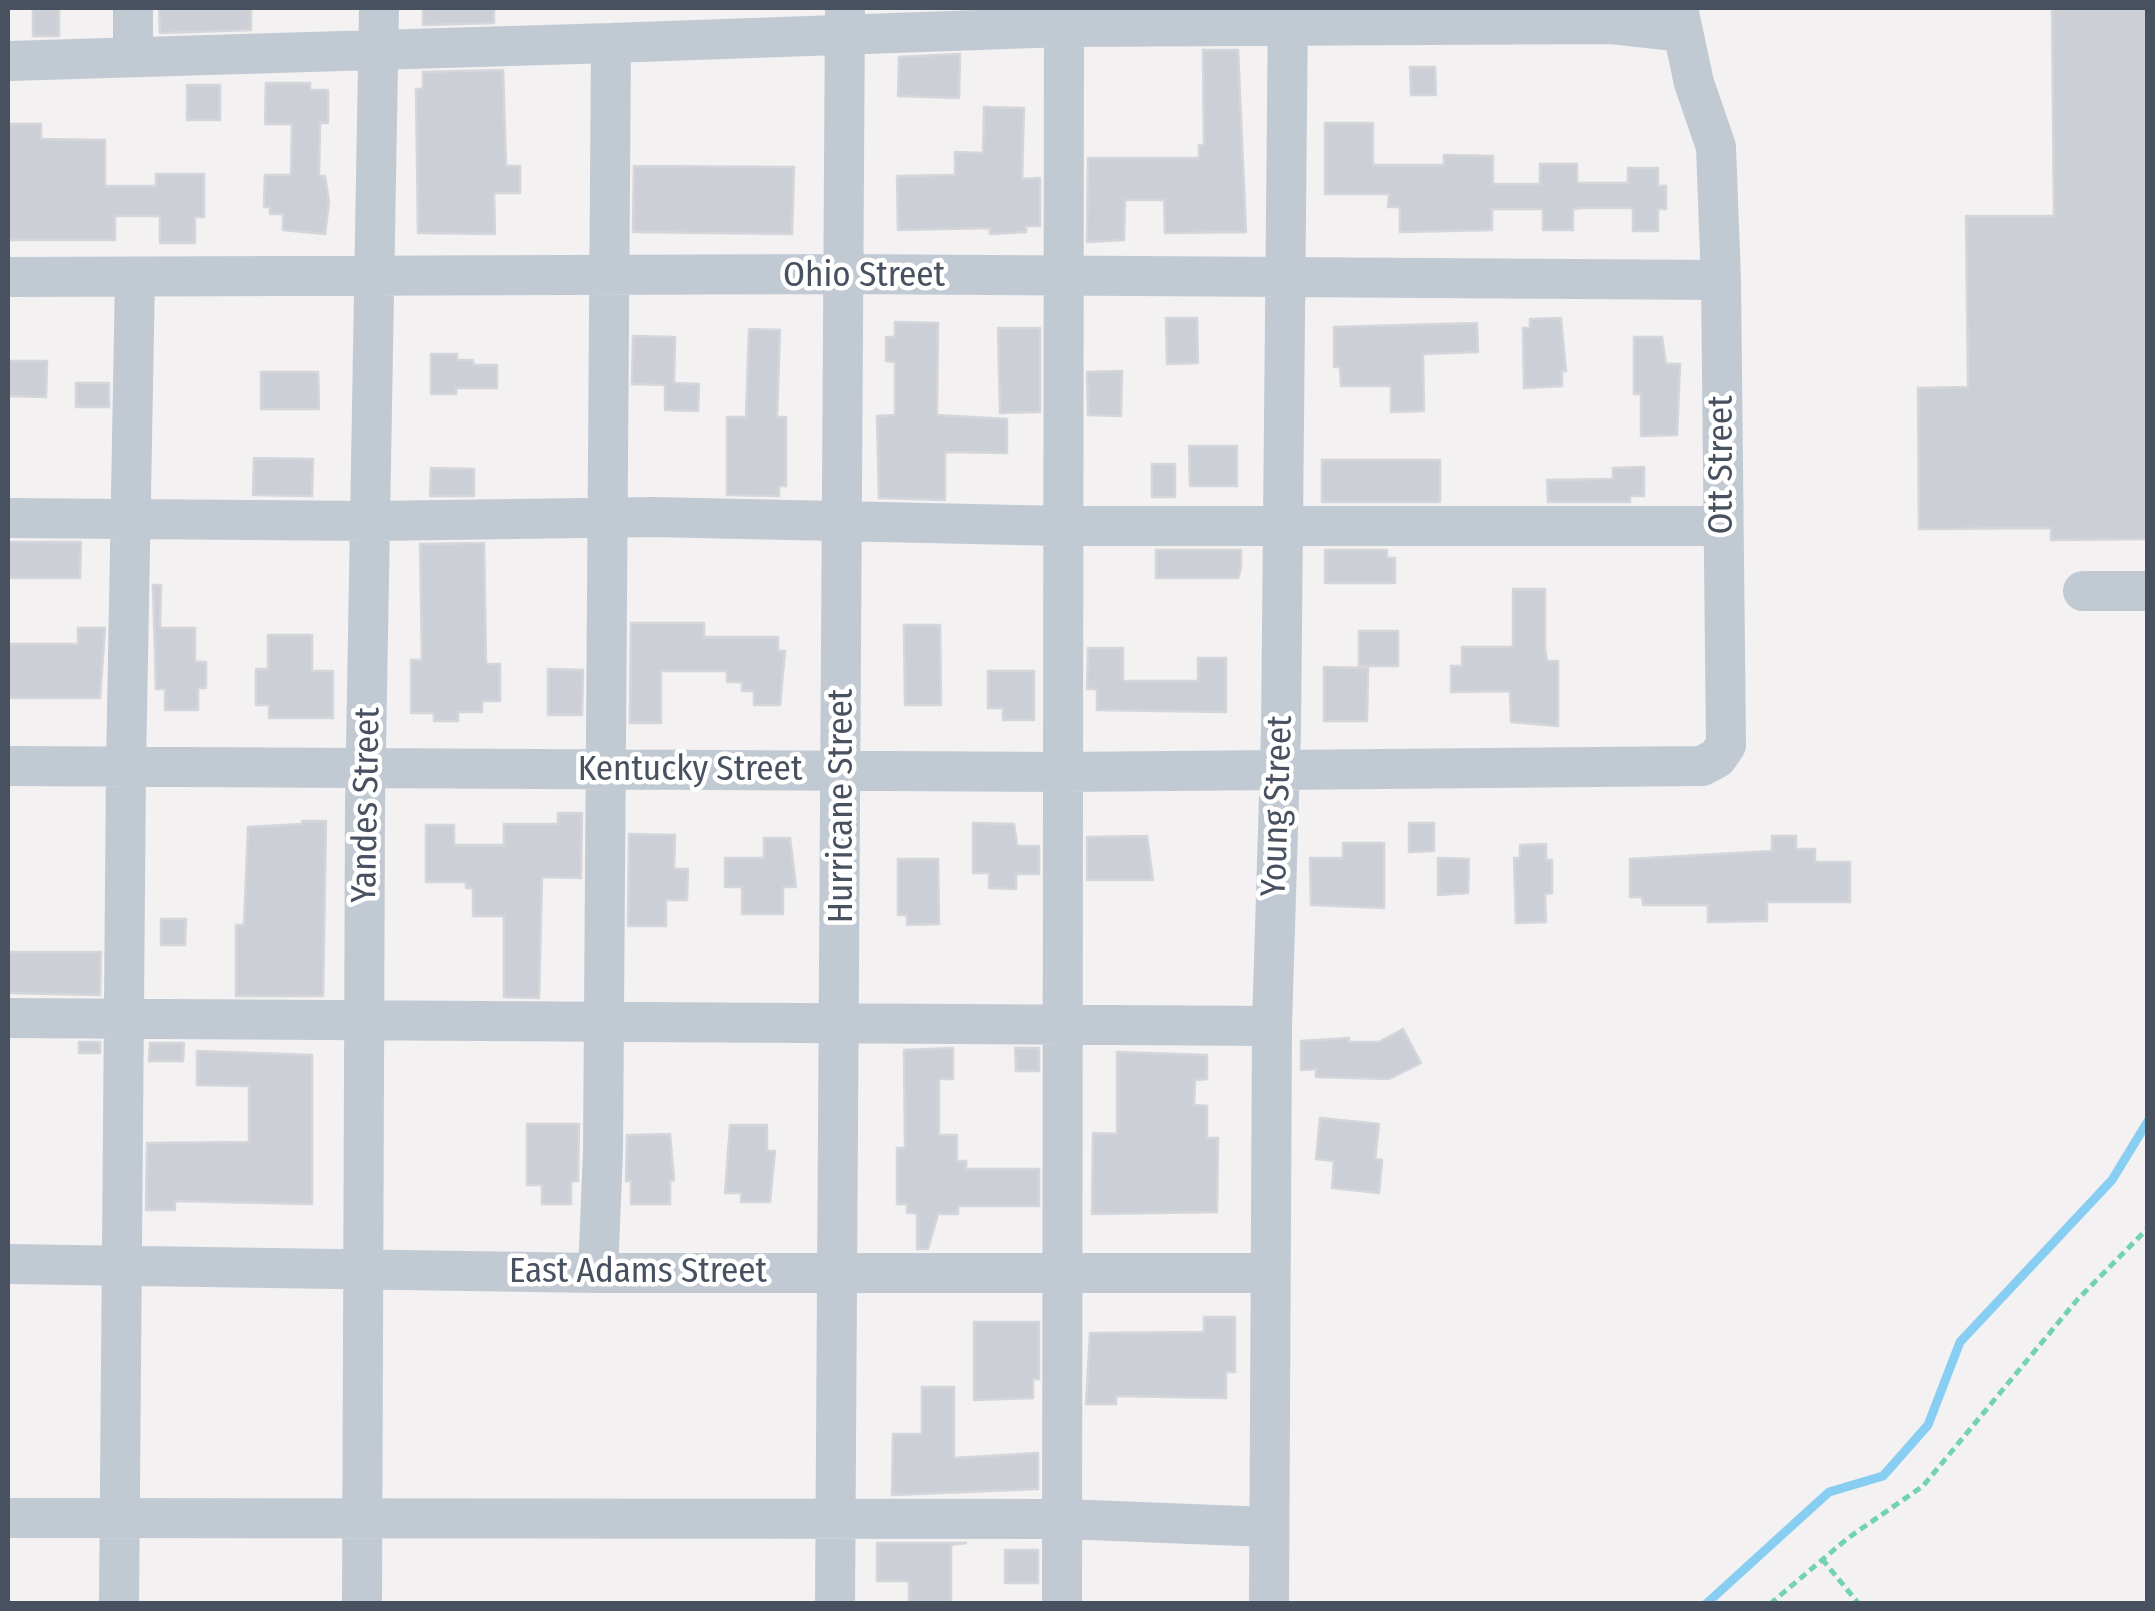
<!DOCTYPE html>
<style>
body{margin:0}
#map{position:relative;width:2155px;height:1611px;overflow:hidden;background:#f3f1f1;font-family:"Fira Sans Condensed",sans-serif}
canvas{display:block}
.frame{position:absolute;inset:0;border:10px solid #475160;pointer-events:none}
</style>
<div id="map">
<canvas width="2155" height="1611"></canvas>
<div class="frame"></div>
</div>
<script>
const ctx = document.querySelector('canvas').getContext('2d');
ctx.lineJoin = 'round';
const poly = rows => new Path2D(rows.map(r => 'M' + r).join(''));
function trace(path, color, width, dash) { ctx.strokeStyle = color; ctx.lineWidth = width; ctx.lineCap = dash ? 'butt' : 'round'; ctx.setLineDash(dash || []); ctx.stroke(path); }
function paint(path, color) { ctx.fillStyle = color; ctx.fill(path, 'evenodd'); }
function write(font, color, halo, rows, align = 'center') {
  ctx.font = font + ' "Fira Sans Condensed",sans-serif'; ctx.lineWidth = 9; ctx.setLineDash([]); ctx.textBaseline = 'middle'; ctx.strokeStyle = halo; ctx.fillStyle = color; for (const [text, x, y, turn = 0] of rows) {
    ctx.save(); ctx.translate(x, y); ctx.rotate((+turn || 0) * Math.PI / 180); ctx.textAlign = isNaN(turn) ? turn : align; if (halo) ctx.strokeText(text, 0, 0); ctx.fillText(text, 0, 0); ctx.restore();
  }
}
trace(poly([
 [1706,1604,1829,1492,1883,1476,1928,1425,1960,1342,2112,1180,2148,1121]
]), '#88cef2', 9);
const building = poly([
 [33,8,59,8,59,36,33,36,33,8],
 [159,8,251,8,251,30,160,33,159,8],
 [423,8,494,8,494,23,423,25,423,8],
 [2052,8,2148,8,2148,539,2051,540,2051,528,1919,529,1918,388,1968,387,1966,216,2054,216,2052,8],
 [1203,50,1238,50,1246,232,1165,233,1164,200,1125,200,1124,240,1087,242,1088,158,1199,158,1199,145,1204,145,1203,50],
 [960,54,959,98,898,96,899,57,960,54],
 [1410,67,1435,67,1436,95,1411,95,1410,67],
 [503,70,506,166,520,166,520,193,494,193,495,234,418,233,416,89,423,89,423,72,503,70],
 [266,83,310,83,310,90,328,90,328,123,320,123,319,176,325,176,329,202,325,234,283,230,283,214,270,214,270,207,264,207,265,175,291,175,292,124,265,124,266,83],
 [187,85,220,85,220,120,187,120,187,85],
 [984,107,1024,108,1022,179,1040,178,1040,226,1026,226,1026,232,990,234,990,228,898,230,897,176,955,175,955,152,983,153,984,107],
 [1325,123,1373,123,1373,165,1444,165,1444,155,1493,156,1493,184,1540,184,1540,164,1577,164,1577,183,1628,183,1628,168,1658,168,1658,186,1666,186,1666,209,1658,209,1658,231,1633,231,1633,208,1582,208,1573,209,1573,230,1543,230,1543,209,1492,209,1492,230,1400,232,1400,207,1388,207,1389,194,1325,194,1325,123],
 [8,124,41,124,41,139,105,140,105,186,156,186,156,174,204,174,204,217,195,217,195,243,160,243,160,216,115,216,115,240,8,240,8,124],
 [634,166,794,167,792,234,633,232,634,166],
 [1166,318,1197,318,1198,363,1167,364,1166,318],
 [1561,318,1566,371,1562,371,1562,386,1524,388,1523,328,1530,328,1530,319,1561,318],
 [895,322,938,323,937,415,1007,419,1007,453,945,452,945,500,879,498,877,416,895,415,895,362,886,361,886,337,895,337,895,322],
 [1477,323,1478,352,1423,354,1424,411,1391,412,1391,386,1341,386,1340,367,1334,367,1334,327,1477,323],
 [998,328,1040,328,1040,412,1000,413,998,328],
 [749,329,780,330,777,417,786,417,786,486,779,486,779,496,727,495,727,417,746,417,749,329],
 [633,336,675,337,674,383,699,384,698,411,665,410,665,385,632,384,633,336],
 [1634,337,1662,337,1666,364,1680,364,1677,435,1641,436,1641,394,1634,394,1634,337],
 [431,354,457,354,457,360,473,360,473,365,497,365,497,388,456,388,456,394,431,394,431,354],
 [8,361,47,361,46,397,8,396,8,361],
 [1122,371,1121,416,1088,415,1087,372,1122,371],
 [261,372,318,372,319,409,261,409,261,372],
 [76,383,109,383,109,407,76,407,76,383],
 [1189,446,1237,446,1237,486,1190,486,1189,446],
 [254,458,313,459,312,496,253,495,254,458],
 [1322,460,1440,460,1440,502,1322,502,1322,460],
 [1152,464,1175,464,1175,497,1152,497,1152,464],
 [1644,467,1644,496,1630,496,1630,502,1548,502,1547,480,1613,479,1613,468,1644,467],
 [431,468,474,469,474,496,430,496,431,468],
 [8,542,81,542,80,578,8,578,8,542],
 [484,543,486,664,500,664,500,701,482,701,482,712,458,712,458,721,434,721,434,713,411,713,411,660,422,660,420,544,484,543],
 [1156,550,1241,550,1241,568,1238,578,1156,578,1156,550],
 [1325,550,1387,550,1387,558,1395,558,1395,583,1325,583,1325,550],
 [153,585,161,585,160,628,195,628,195,662,206,662,206,688,198,688,198,710,165,710,165,689,156,689,153,585],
 [1513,589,1545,589,1545,648,1547,661,1558,661,1558,726,1511,722,1510,691,1451,692,1451,666,1462,666,1462,647,1513,647,1513,589],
 [631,623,704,623,704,637,778,637,778,651,785,651,780,705,754,705,754,691,742,691,742,682,727,682,727,671,661,671,661,723,630,723,631,623],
 [904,625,940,625,941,705,905,705,904,625],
 [78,628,105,628,100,698,8,698,8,644,78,644,78,628],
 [1359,631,1398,631,1398,666,1359,666,1359,631],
 [268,635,312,635,312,671,333,671,333,718,269,718,269,705,256,705,256,669,268,669,268,635],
 [1088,648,1123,648,1123,681,1198,681,1198,658,1226,658,1226,712,1097,710,1097,689,1087,689,1088,648],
 [1324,667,1368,668,1367,721,1324,721,1324,667],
 [548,669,583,670,582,715,548,715,548,669],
 [988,671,1034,671,1034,720,1003,720,1003,708,988,708,988,671],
 [558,813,582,813,581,878,542,877,539,998,504,997,504,916,473,916,473,888,466,888,466,882,426,882,426,825,454,825,454,845,504,845,504,824,558,824,558,813],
 [302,821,326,821,323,996,236,996,236,925,244,925,248,827,302,824,302,821],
 [973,823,1014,824,1017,846,1039,846,1039,874,1016,874,1016,889,989,888,989,873,973,873,973,823],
 [1409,823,1434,823,1434,851,1409,852,1409,823],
 [629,834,675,835,674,869,688,869,687,900,666,900,666,926,628,926,629,834],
 [1147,836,1153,880,1087,880,1087,837,1147,836],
 [1772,836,1796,836,1796,849,1815,849,1815,862,1850,862,1850,902,1767,902,1767,921,1708,922,1708,905,1643,905,1642,897,1630,897,1630,859,1772,851,1772,836],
 [764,838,790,838,796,887,783,887,783,914,742,914,742,887,725,887,725,858,764,858,764,838],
 [1343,843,1384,843,1384,908,1311,905,1310,858,1343,858,1343,843],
 [1546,844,1546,860,1552,860,1552,893,1545,894,1546,922,1516,923,1514,858,1520,858,1520,845,1546,844],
 [1438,858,1469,859,1468,893,1438,895,1438,858],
 [898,859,938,859,939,924,907,925,907,915,898,915,898,859],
 [161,919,186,919,185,945,161,945,161,919],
 [8,952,101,952,100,995,8,993,8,952],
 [1403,1029,1421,1063,1389,1079,1316,1077,1316,1069,1301,1070,1301,1041,1349,1038,1349,1042,1379,1042,1403,1029],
 [79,1042,100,1042,100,1053,79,1053,79,1042],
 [150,1043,184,1043,183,1061,149,1061,150,1043],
 [953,1048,953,1079,939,1079,939,1135,957,1135,957,1161,966,1161,966,1169,1039,1169,1039,1206,958,1206,958,1214,938,1214,928,1249,917,1249,917,1213,907,1213,907,1204,897,1204,897,1148,905,1148,904,1050,953,1048],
 [1015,1048,1039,1048,1039,1071,1016,1071,1015,1048],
 [197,1051,312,1055,312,1204,175,1201,175,1210,146,1210,147,1143,249,1142,249,1086,197,1085,197,1051],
 [1117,1052,1207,1055,1207,1079,1195,1080,1194,1105,1207,1106,1207,1138,1218,1138,1217,1212,1092,1214,1093,1133,1117,1134,1117,1052],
 [1320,1118,1379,1124,1375,1159,1382,1160,1379,1193,1332,1188,1334,1161,1316,1159,1320,1118],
 [527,1124,579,1124,578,1181,571,1181,571,1204,542,1204,542,1185,527,1185,527,1124],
 [730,1125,767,1125,767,1151,775,1151,770,1202,741,1202,741,1193,725,1193,730,1125],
 [670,1134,674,1180,670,1181,670,1204,631,1204,631,1181,626,1181,627,1135,670,1134],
 [1204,1317,1235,1317,1235,1372,1226,1372,1226,1398,1116,1396,1116,1404,1086,1404,1090,1333,1204,1332,1204,1317],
 [974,1322,1039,1322,1039,1379,1033,1379,1033,1398,974,1400,974,1322],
 [922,1387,954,1387,954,1458,1038,1453,1038,1489,892,1495,893,1434,922,1434,922,1387],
 [877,1543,966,1543,951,1545,951,1602,909,1603,909,1581,877,1581,877,1543],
 [1005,1550,1038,1550,1038,1583,1005,1583,1005,1550]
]);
paint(building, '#cccfd6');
trace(building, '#d4d6dc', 2.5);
trace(poly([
 [1822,1559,1859,1604],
 [1770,1604,1848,1538,1923,1486,2077,1300,2148,1228]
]), '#73d3b0', 5, [8, 5]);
trace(poly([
 [133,55,133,8],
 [8,61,611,43],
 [8,277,842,274,1721,280],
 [8,518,373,521,653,517,1063,526,1722,526],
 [2083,591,2148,591],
 [8,766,1063,772,1702,766,1717,758,1726,745,1721,280,1716,147,1694,83,1678,8],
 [8,1018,1272,1026],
 [8,1264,598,1273,1269,1273],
 [598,1273,603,1151,611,43,1063,27,1610,24,1681,32],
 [8,1518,1063,1519,1268,1527],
 [119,1604,126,767,135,277],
 [362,1604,365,806,379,8],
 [835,1604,845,8],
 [1062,1604,1064,8],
 [1269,1604,1272,1026,1281,731,1288,8]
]), '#c1c9d3', 40);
write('35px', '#475160', '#fff', [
 ["Ohio Street",864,276],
 ["Ott Street",1722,465,-90],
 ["Kentucky Street",690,770],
 ["Yandes Street",367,805,-89],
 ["Hurricane Street",842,806,-90],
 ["Young Street",1278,806,-88],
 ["East Adams Street",638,1272]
]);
</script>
